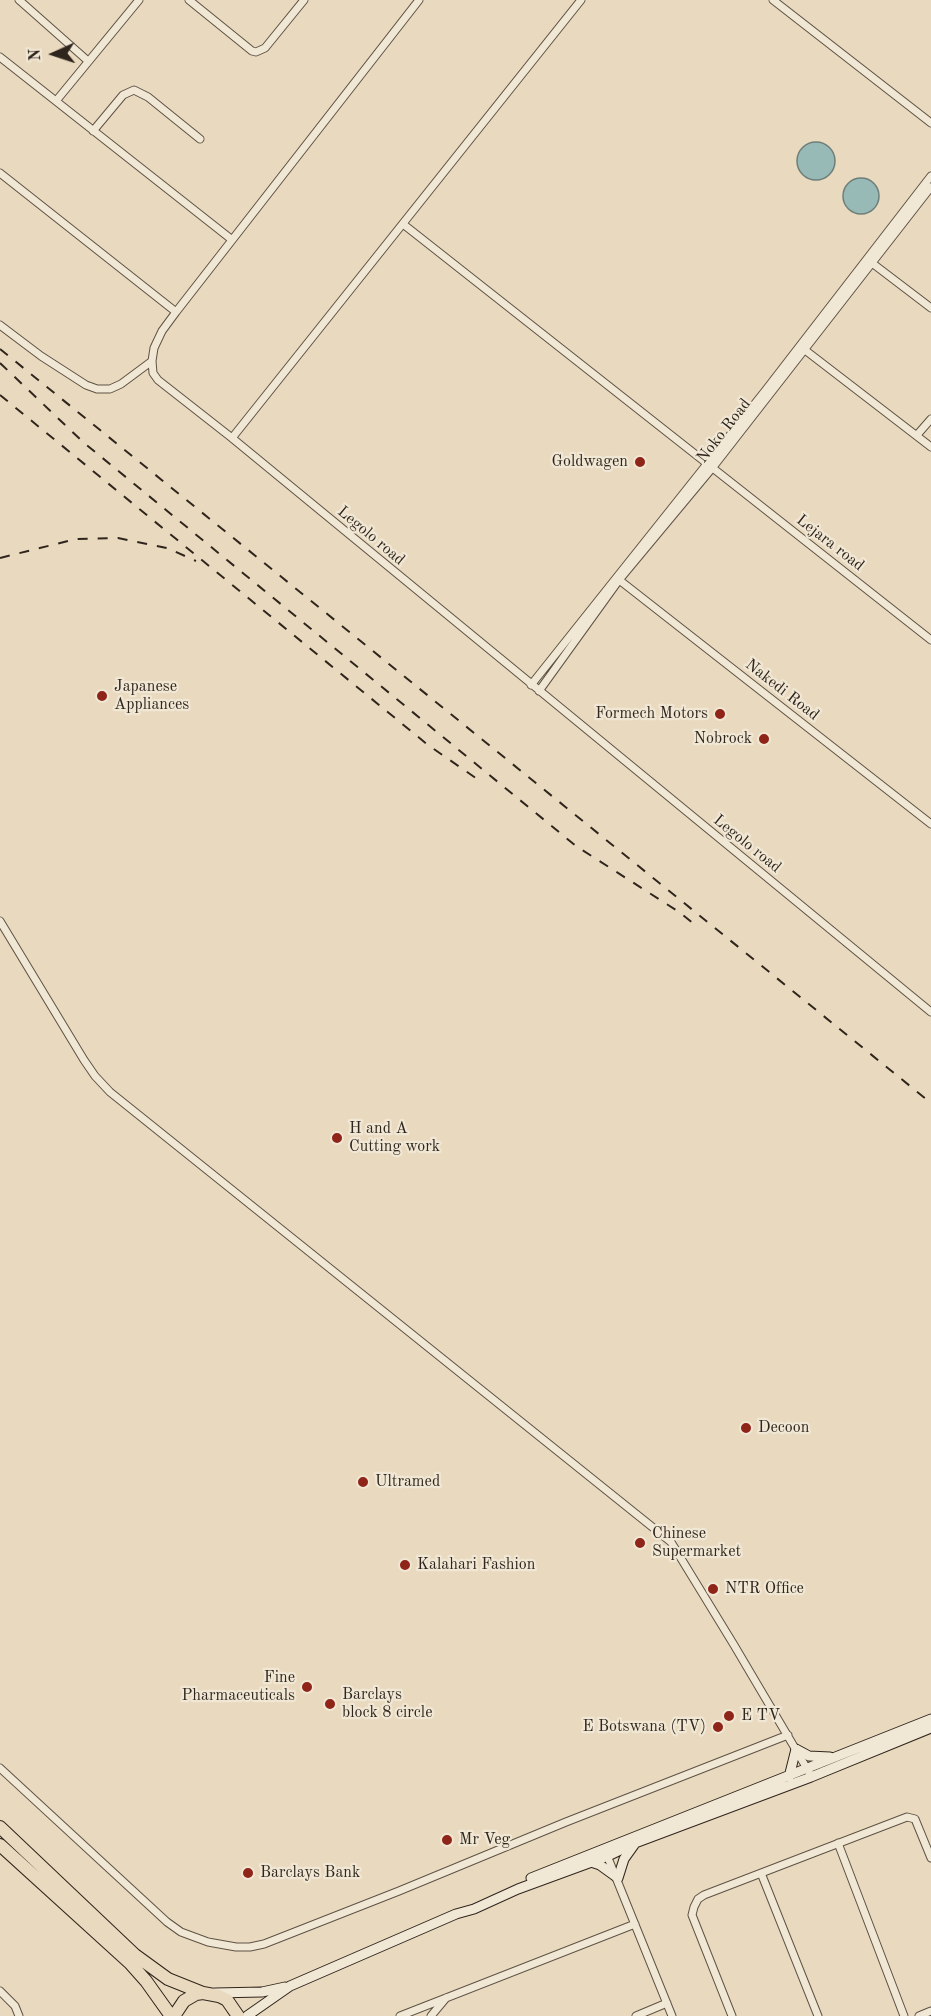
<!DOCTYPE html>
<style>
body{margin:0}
#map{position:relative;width:931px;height:2016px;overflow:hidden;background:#e9dabf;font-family:"Old Standard TT",serif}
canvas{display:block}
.north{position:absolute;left:24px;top:24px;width:60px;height:60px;-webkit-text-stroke:4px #f1e7d5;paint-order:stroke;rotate:267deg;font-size:16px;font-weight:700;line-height:24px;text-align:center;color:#2f251c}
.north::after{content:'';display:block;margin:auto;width:21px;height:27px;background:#2f251c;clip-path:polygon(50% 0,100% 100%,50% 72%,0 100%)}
</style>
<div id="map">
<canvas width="931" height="2016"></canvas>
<div class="north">N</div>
</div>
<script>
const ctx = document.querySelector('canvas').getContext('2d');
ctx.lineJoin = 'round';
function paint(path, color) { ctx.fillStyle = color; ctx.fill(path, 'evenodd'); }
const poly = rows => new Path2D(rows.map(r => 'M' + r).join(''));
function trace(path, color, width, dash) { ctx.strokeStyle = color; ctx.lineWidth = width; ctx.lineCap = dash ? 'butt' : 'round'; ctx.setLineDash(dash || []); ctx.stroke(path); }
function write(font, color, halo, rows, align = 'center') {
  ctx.font = font + ' "Old Standard TT",serif'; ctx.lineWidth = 4.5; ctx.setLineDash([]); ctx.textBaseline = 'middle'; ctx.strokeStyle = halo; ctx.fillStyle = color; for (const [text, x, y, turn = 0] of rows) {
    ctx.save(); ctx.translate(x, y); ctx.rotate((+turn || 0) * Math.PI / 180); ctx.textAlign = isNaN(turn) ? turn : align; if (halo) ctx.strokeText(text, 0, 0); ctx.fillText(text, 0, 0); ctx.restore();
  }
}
const water = poly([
 '797 161a19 19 0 1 1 38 0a19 19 0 1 1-38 0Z',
 '843 196a18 18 0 1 1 36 0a18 18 0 1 1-36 0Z'
]);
paint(water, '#98bab7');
trace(water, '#6e7e79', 1.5);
const street = poly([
 [19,0,88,61],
 [189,0,252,51,256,52,265,48,304,0],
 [419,0,176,312,162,331,154,348,152,361,153,373,158,380,232,438,931,1012],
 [773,0,931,123],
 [0,57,231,239],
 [56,101,139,0],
 [93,131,123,95,134,90,148,97,200,139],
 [0,173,176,312],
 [403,224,931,640],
 [872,263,931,308],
 [0,325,41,356,86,385,97,389,110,389,121,384,152,361],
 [805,350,931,447],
 [917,435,931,419],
 [232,438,581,0],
 [618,579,931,824],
 [531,685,765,391,931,176],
 [539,691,619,580,713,467,931,187],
 [0,921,84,1060,95,1076,110,1092,671,1542,734,1645,809,1772],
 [0,1768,167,1922,181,1932,208,1942,236,1947,250,1947,264,1944,399,1891,566,1822,788,1735],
 [838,1843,904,2016],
 [606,1853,672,2016],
 [761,1873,818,2016],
 [0,1991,15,2006,19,2016],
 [400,2016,635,1924],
 [431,2016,446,1998],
 [636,2016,667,2003],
 [732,2016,692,1915,694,1907,698,1899,704,1895,907,1817,915,1819,931,1858],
 [919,2016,931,2011]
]);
const secondary = poly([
 [789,1777,796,1749,809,1756,830,1757],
 [591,1862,600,1865,618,1878,624,1859,634,1845],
 [531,1878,931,1719],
 [215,1993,262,1992,285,1987],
 [247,2016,290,1986,456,1914,474,1909,518,1889,608,1856,635,1843,811,1777,931,1728]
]);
const highway = poly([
 [0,1827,135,1955,168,1979,203,1993],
 [0,1845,130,1963,146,1981,171,2016],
 [174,2016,184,2001,196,1994,203,1993,219,1996,227,2000,238,2016]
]);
trace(street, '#5e5245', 9);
trace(secondary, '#2f251c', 11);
trace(highway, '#2f251c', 14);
trace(street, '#f1e7d5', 7);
trace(secondary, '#f1e7d5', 9);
trace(highway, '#e9dabf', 12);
trace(poly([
 [0,349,931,1103],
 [0,363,83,442,576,846,679,912,699,928],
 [0,395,428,745,483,783],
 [0,558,76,539,118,538,167,548,196,561]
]), '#2f251c', 2, [10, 10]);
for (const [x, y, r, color] of [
 [640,462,6,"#8f2418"],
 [102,696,6,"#8f2418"],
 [720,714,6,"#8f2418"],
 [764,739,6,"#8f2418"],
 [337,1138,6,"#8f2418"],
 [746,1428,6,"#8f2418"],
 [363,1482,6,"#8f2418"],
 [640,1543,6,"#8f2418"],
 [405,1565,6,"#8f2418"],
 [713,1589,6,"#8f2418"],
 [307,1687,6,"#8f2418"],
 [330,1704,6,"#8f2418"],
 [729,1716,6,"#8f2418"],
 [718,1727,6,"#8f2418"],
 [447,1840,6,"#8f2418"],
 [248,1873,6,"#8f2418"]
]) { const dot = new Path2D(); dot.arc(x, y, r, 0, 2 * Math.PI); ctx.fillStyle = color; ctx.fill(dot); trace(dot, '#f1e7d5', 2); }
write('16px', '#2f251c', '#f1e7d5', [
 ["Noko Road",724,431,-52],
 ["Legolo road",371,536,40],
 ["Lejara road",830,543,38],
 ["Nakedi Road",782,690,38],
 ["Legolo road",747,844,39]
]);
write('16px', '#2f251c', '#f1e7d5', [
 ["Goldwagen",628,462,"right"],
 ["Japanese",114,687],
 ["Appliances",114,705],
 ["Formech Motors",708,714,"right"],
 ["Nobrock",752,739,"right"],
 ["H and A",349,1129],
 ["Cutting work",349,1147],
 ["Decoon",758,1428],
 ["Ultramed",375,1482],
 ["Chinese",652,1534],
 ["Supermarket",652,1552],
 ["Kalahari Fashion",417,1565],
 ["NTR Office",725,1589],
 ["Fine",295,1678,"right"],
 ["Pharmaceuticals",295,1696,"right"],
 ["Barclays",342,1695],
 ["block 8 circle",342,1713],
 ["E TV",741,1716],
 ["E Botswana (TV)",706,1727,"right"],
 ["Mr Veg",459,1840],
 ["Barclays Bank",260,1873]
], 'left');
</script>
